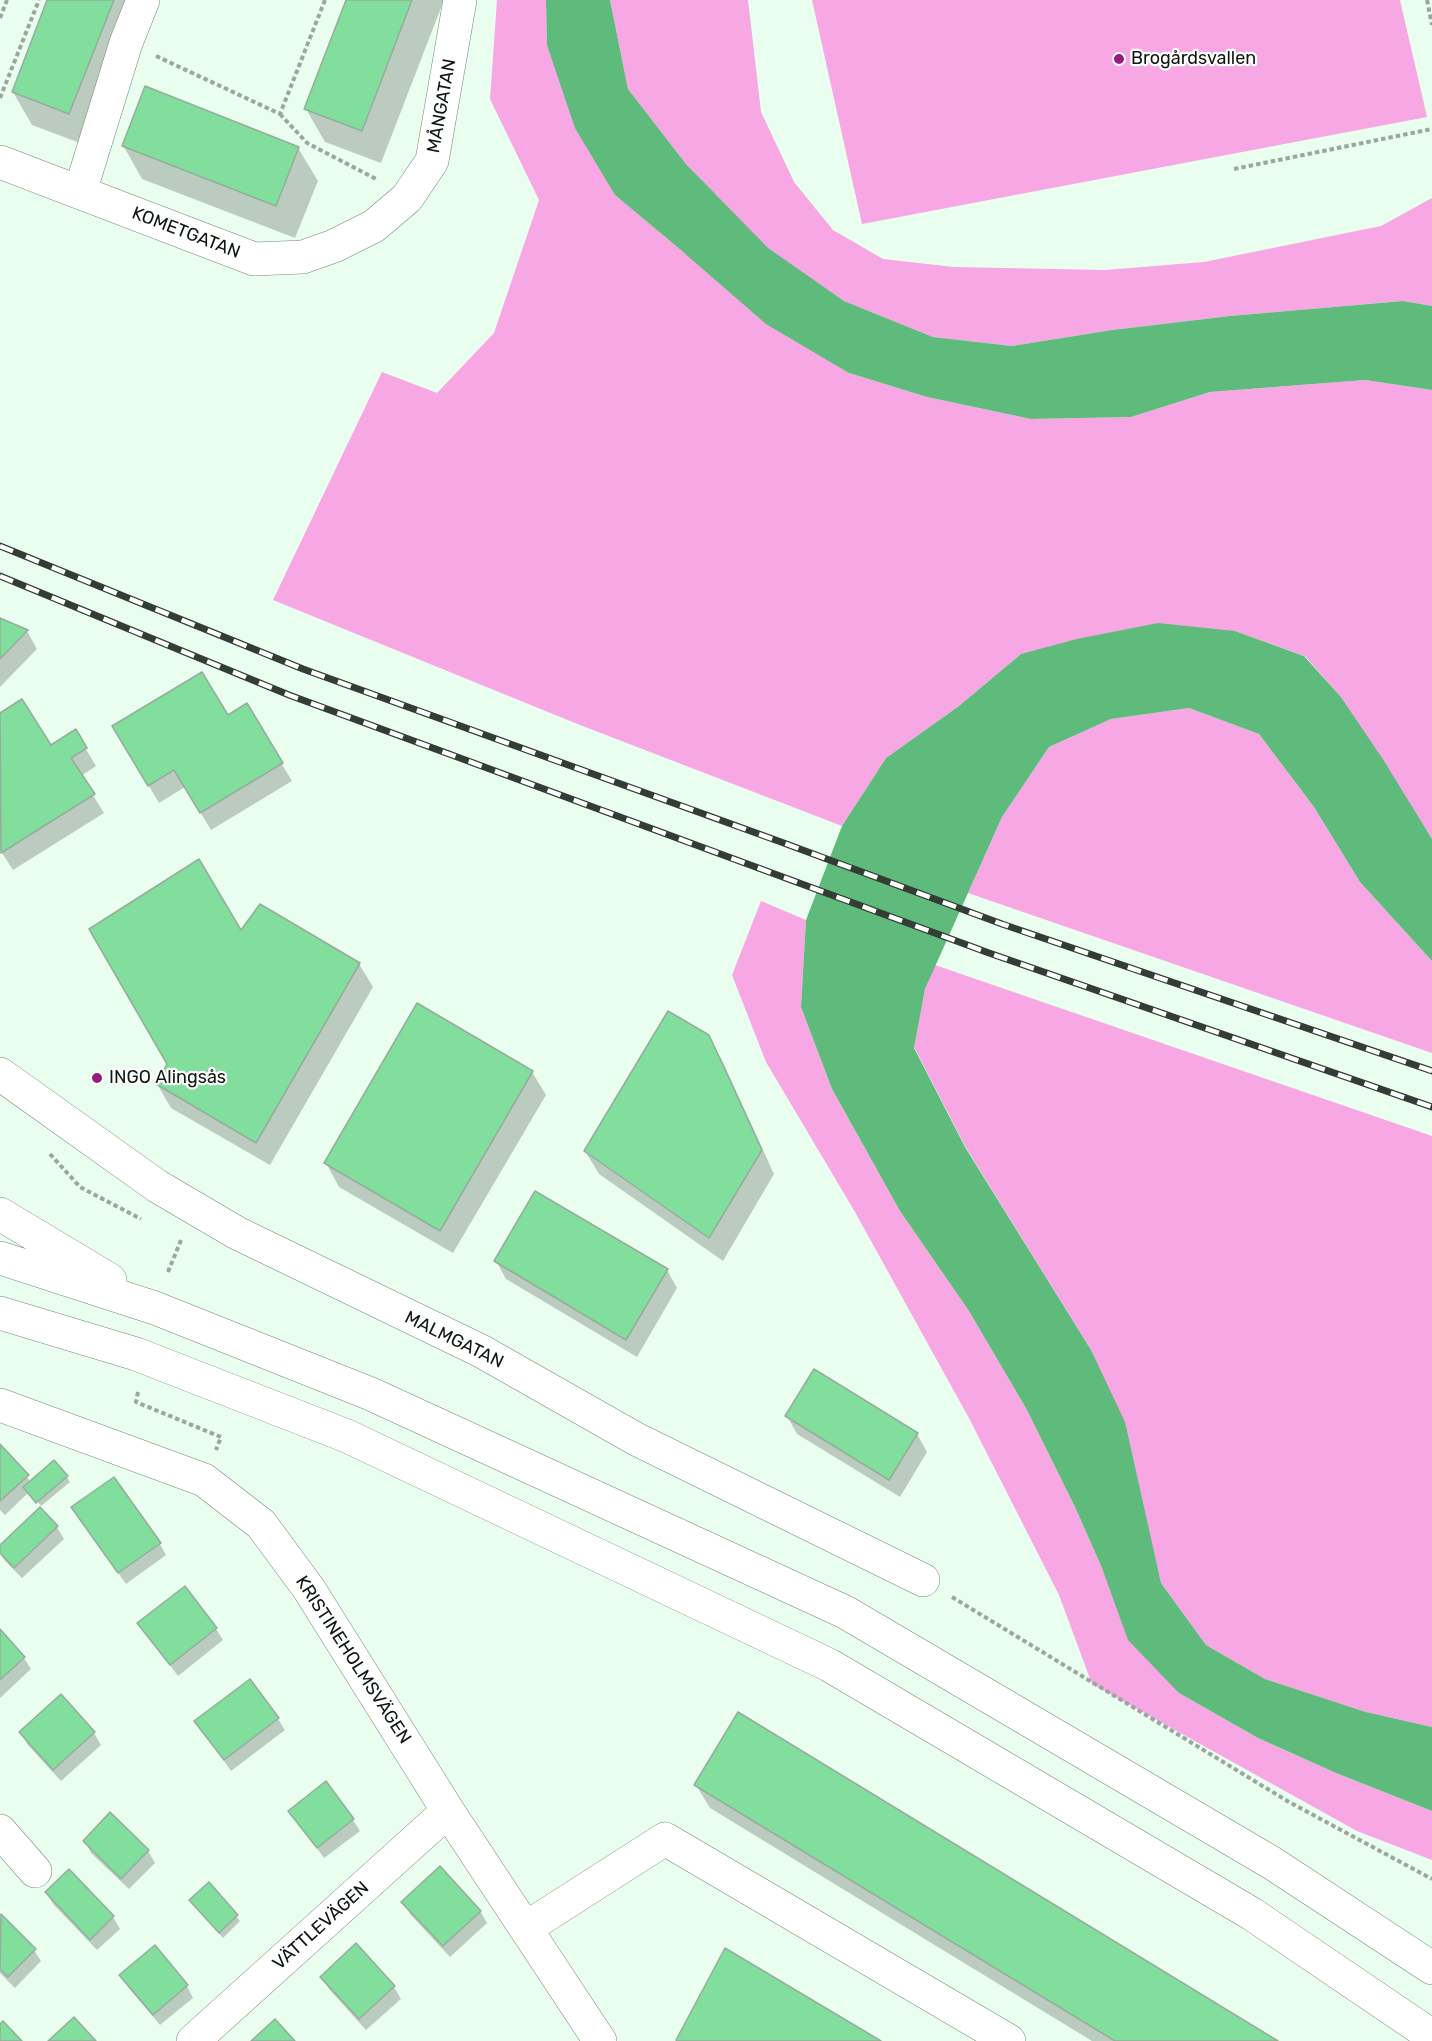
<!DOCTYPE html>
<meta charset="utf-8">
<style>
body{margin:0}
canvas{display:block;background:#eafeef}
</style>
<canvas width="1432" height="2041"></canvas>
<script>
const ctx = document.querySelector('canvas').getContext('2d');
ctx.lineJoin = 'round';
function paint(path, color) { ctx.fillStyle = color; ctx.fill(path, 'evenodd'); }
const poly = rows => new Path2D(rows.map(r => 'M' + r).join(''));
function trace(path, color, width, dash) { ctx.strokeStyle = color; ctx.lineWidth = width; ctx.lineCap = dash ? 'butt' : 'round'; ctx.setLineDash(dash || []); ctx.stroke(path); }
function write(font, color, halo, rows, align = 'center') {
  ctx.font = font + ' Rubik,sans-serif'; ctx.lineWidth = 4.5; ctx.setLineDash([]); ctx.textBaseline = 'middle'; ctx.strokeStyle = halo; ctx.fillStyle = color; for (const [text, x, y, turn = 0] of rows) {
    ctx.save(); ctx.translate(x, y); ctx.rotate((+turn || 0) * Math.PI / 180); ctx.textAlign = isNaN(turn) ? turn : align; if (halo) ctx.strokeText(text, 0, 0); ctx.fillText(text, 0, 0); ctx.restore();
  }
}
paint(poly([
 [497,0,546,0,547,45,615,195,682,251,849,373,927,397,1031,419,1131,417,1210,392,1365,380,1432,390,1432,839,1341,697,1305,656,1235,631,1021,654,959,706,886,758,842,826,575,723,273,600,382,372,437,393,494,333,539,200,490,99],
 [610,0,748,0,761,112,794,182,833,230,883,259,954,267,1105,270,1204,262,1381,226,1432,198,1432,306,1403,301,1230,316,1112,330,1012,346,933,337,844,301,768,249,686,164,628,89],
 [812,0,1400,0,1427,117,862,224],
 [1189,708,1259,734,1314,807,1360,882,1432,961,1432,1053,968,893,1002,817,1049,747,1111,719],
 [761,901,806,920,801,1007,832,1089,900,1211,969,1311,1027,1410,1075,1507,1102,1568,1179,1693,1258,1738,1336,1773,1432,1811,1432,1860,1357,1831,1092,1684,1059,1595,970,1420,855,1212,766,1062,732,975],
 [935,965,1432,1136,1432,1727,1366,1712,1265,1679,1206,1645,1161,1583,1143,1508,1091,1350,965,1146,914,1047,925,989]
]), '#f7a7e3');
paint(poly([
 [546,0,610,0,628,89,686,164,768,248,844,301,933,337,1012,346,1112,330,1230,316,1403,301,1432,306,1432,390,1365,380,1210,392,1131,417,1031,419,927,397,849,373,766,324,682,251,615,195,575,128,547,45],
 [1158,623,1235,631,1304,656,1341,697,1384,761,1432,839,1432,961,1360,882,1314,807,1259,734,1189,708,1111,719,1049,747,1002,817,925,989,914,1048,965,1147,1091,1350,1125,1422,1161,1583,1206,1645,1265,1679,1366,1712,1432,1727,1432,1811,1336,1773,1258,1738,1179,1693,1128,1640,1102,1568,1075,1507,1027,1410,969,1311,900,1211,832,1089,801,1007,806,920,842,826,886,758,959,706,1021,654,1077,639]
]), '#5ebb7c');
paint(poly([
 [49,0,145,0,88,146,32,125,13,92],
 [348,0,444,0,381,163,325,142,306,109],
 [123,145,298,148,318,181,295,238,142,179],
 [0,620,27,631,37,649,0,687],
 [22,701,51,747,75,731,96,766,81,776,104,813,13,870,0,850,0,715],
 [246,705,292,781,211,830,185,787,159,803,124,744,227,717],
 [241,933,359,964,373,987,270,1165,171,1108,157,1084],
 [708,1036,722,1060,774,1174,723,1261,599,1174,585,1151],
 [532,1072,546,1095,453,1253,339,1187,326,1163],
 [496,1261,667,1270,677,1288,637,1357,506,1279],
 [787,1416,917,1434,927,1452,900,1497,797,1434],
 [0,1446,31,1482,67,1477,70,1482,41,1506,29,1492,5,1515,0,1510],
 [80,1519,160,1544,166,1555,126,1584],
 [57,1527,64,1539,22,1578,5,1561,0,1553,0,1547],
 [184,1588,216,1629,223,1640,178,1676,139,1623],
 [0,1632,24,1658,31,1669,0,1698],
 [61,1696,94,1733,101,1745,61,1781,27,1744,21,1732],
 [278,1719,285,1730,231,1771,196,1721],
 [696,1785,1275,2041,1092,2041,710,1808],
 [290,1811,353,1820,360,1831,324,1858],
 [110,1815,148,1851,155,1863,129,1889,91,1853,85,1841],
 [69,1871,113,1917,120,1929,97,1950,53,1904,46,1892],
 [209,1884,240,1921,223,1938,191,1901],
 [403,1902,480,1911,487,1923,450,1957,410,1914],
 [0,1917,34,1950,41,1961,15,1988,0,1973],
 [121,1975,187,1986,193,1998,160,2025,128,1987],
 [322,1977,394,1987,401,1999,366,2030,329,1989]
]), '#0003');
const building = poly([
 [47,0,114,0,69,114,12,92,47,0],
 [346,0,412,0,362,131,304,109,346,0],
 [145,86,299,147,276,206,122,146,145,86],
 [0,618,28,630,0,659,0,618],
 [202,672,228,715,247,703,283,763,200,813,174,770,148,786,112,726,202,672],
 [22,699,51,745,76,729,87,748,71,758,95,794,1,853,0,713,22,699],
 [199,859,241,930,260,904,360,963,256,1143,156,1084,167,1064,89,929,199,859],
 [417,1003,533,1071,440,1231,324,1163,417,1003],
 [668,1011,709,1035,762,1150,709,1238,584,1151,668,1011],
 [535,1191,668,1269,626,1340,494,1261,535,1191],
 [814,1369,918,1433,889,1480,785,1416,814,1369],
 [0,1444,29,1475,0,1501,0,1444],
 [54,1460,68,1476,36,1503,23,1487,54,1460],
 [114,1477,161,1543,118,1573,71,1507,114,1477],
 [40,1507,58,1526,14,1568,0,1553,0,1545,40,1507],
 [185,1586,217,1628,170,1665,137,1623,185,1586],
 [0,1629,25,1657,0,1680,0,1629],
 [250,1679,279,1718,224,1760,194,1721,250,1679],
 [61,1694,95,1732,53,1770,19,1732,61,1694],
 [738,1712,1278,2041,1115,2041,694,1785,738,1712],
 [326,1781,354,1819,317,1848,288,1811,326,1781],
 [110,1812,149,1850,121,1879,83,1841,110,1812],
 [440,1866,481,1911,443,1946,401,1902,440,1866],
 [69,1869,114,1916,90,1940,45,1892,69,1869],
 [209,1882,238,1915,219,1933,189,1900,209,1882],
 [1,1914,36,1949,8,1977,0,1969,1,1914],
 [356,1943,395,1986,359,2019,320,1977,356,1943],
 [155,1945,188,1985,153,2015,119,1975,155,1945],
 [725,1948,881,2041,677,2041,676,2040,725,1948],
 [74,2017,96,2041,48,2041,74,2017],
 [275,2019,295,2041,251,2041,275,2019],
 [3,2021,22,2041,0,2041,0,2024,3,2021]
]);
paint(building, '#81de9d');
trace(building, '#96ad9c', 1.5);
const minor = poly([
 [0,162,254,259,303,257,334,246,374,226,407,198,432,161,460,0],
 [84,179,126,43,143,0],
 [0,1074,157,1186,237,1233,481,1351,636,1439,923,1580],
 [0,1405,204,1480,261,1524,309,1589,448,1811,600,2041],
 [0,1831,35,1871],
 [526,1928,665,1839,1009,2041],
 [193,2041,448,1811]
]);
const highway = poly([
 [0,1214,110,1280],
 [0,1258,155,1308,371,1394,845,1612,1272,1863,1432,1968],
 [0,1313,136,1354,347,1436,829,1665,1252,1914,1432,2036]
]);
trace(minor, '#728877', 34);
trace(highway, '#728877', 34);
trace(poly([
 [1427,0,1432,25],
 [0,18,7,0],
 [156,56,280,114,325,0],
 [0,98,39,0],
 [280,114,307,143,378,180],
 [1234,169,1432,129],
 [50,1154,80,1187,141,1219],
 [168,1272,181,1240,179,1239],
 [138,1392,136,1402,221,1437,216,1450],
 [952,1597,1289,1802,1432,1879]
]), '#98a89c', 4, [4.5, 3]);
trace(minor, '#fff', 33);
trace(highway, '#fff', 33);
const rail = poly([
 [0,546,303,669,781,842,1002,924,1432,1071],
 [0,576,289,695,989,953,1432,1107]
]);
trace(rail, '#333d36', 7);
trace(rail, '#fff', 4.5, [14]);
for (const [x, y, r, color] of [
 [1119,59,6,"#932080"],
 [97,1078,6,"#932080"]
]) { const dot = new Path2D(); dot.arc(x, y, r, 0, 2 * Math.PI); ctx.fillStyle = color; ctx.fill(dot); trace(dot, '#fff', 2); }
write('18px', '#0f1711', '#fff', [
 ["Brogårdsvallen",1131,59],
 ["INGO Alingsås",109,1078]
], 'left');
write('18px', '#0f1711', '#fff', [
 ["MÅNGATAN",442,106,-80],
 ["KOMETGATAN",186,233,21],
 ["MALMGATAN",454,1340,26],
 ["KRISTINEHOLMSVÄGEN",353,1660,57],
 ["VÄTTLEVÄGEN",321,1926,-42]
]);
</script>
